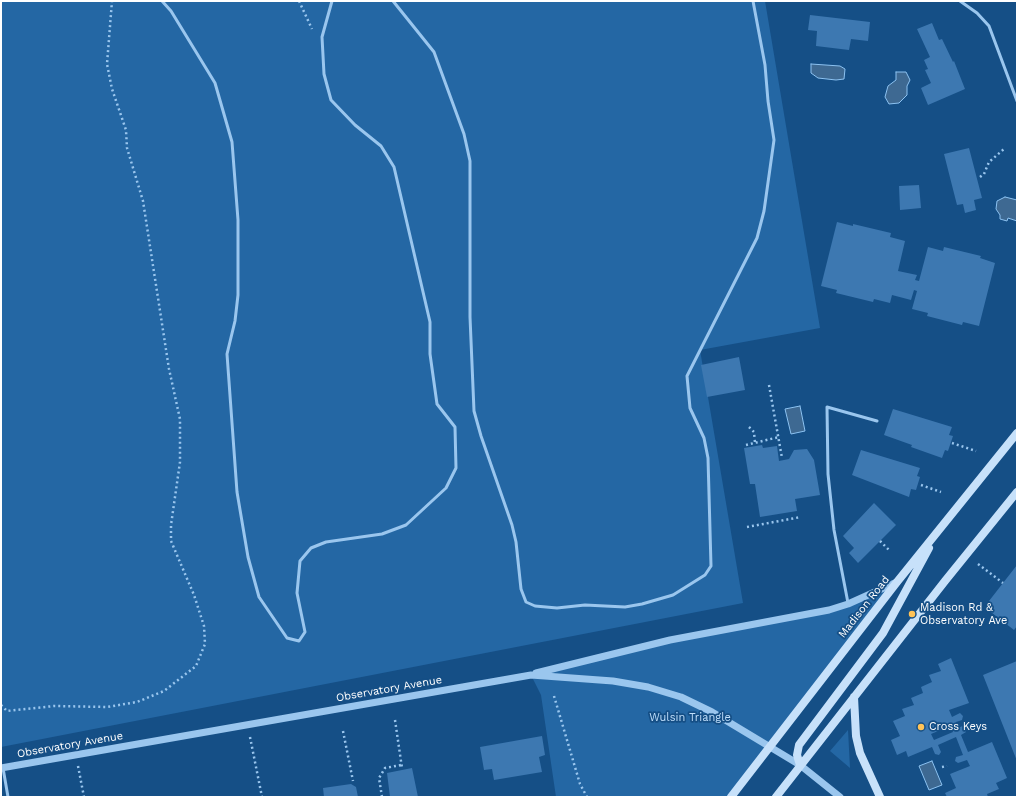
<!DOCTYPE html>
<style>
body{margin:0}
#map{position:relative;width:1018px;height:798px;overflow:hidden;background:#154f86;font-family:"Work Sans",sans-serif}
canvas{display:block}
.frame{position:absolute;inset:0;border:2px solid #fff;pointer-events:none}
</style>
<div id="map">
<canvas width="1018" height="798"></canvas>
<div class="frame"></div>
</div>
<script>
const ctx = document.querySelector('canvas').getContext('2d');
ctx.lineJoin = 'round';
function paint(path, color) { ctx.fillStyle = color; ctx.fill(path, 'evenodd'); }
const poly = rows => new Path2D(rows.map(r => 'M' + r).join(''));
function trace(path, color, width, dash) { ctx.strokeStyle = color; ctx.lineWidth = width; ctx.lineCap = dash ? 'butt' : 'round'; ctx.setLineDash(dash || []); ctx.stroke(path); }
function write(font, color, halo, rows, align = 'center') {
  ctx.font = font + ' "Work Sans",sans-serif'; ctx.lineWidth = 3.5; ctx.setLineDash([]); ctx.textBaseline = 'middle'; ctx.strokeStyle = halo; ctx.fillStyle = color; for (const [text, x, y, turn = 0] of rows) {
    ctx.save(); ctx.translate(x, y); ctx.rotate((+turn || 0) * Math.PI / 180); ctx.textAlign = isNaN(turn) ? turn : align; if (halo) ctx.strokeText(text, 0, 0); ctx.fillText(text, 0, 0); ctx.restore();
  }
}
paint(poly([
 [1,1,765,1,820,328,700,350,743,603,1,747],
 [897,582,731,797,556,797,541,695,531,675,670,640,829,610],
 [848,730,850,768,830,751]
]), '#2467a4');
const water = poly([
 [811,64,840,66,845,69,844,79,836,80,818,78,811,73,811,64],
 [896,72,906,72,910,80,907,86,907,95,899,103,889,104,885,97,888,86,896,80,896,72],
 [1005,197,1017,200,1017,221,1008,218,1007,221,1000,219,1000,215,996,209,997,201,1005,197],
 [800,406,805,431,791,434,785,409,800,406],
 [932,761,942,785,929,790,919,766,932,761]
]);
paint(water, '#3e6992');
trace(water, '#8cc2f1', 1);
paint(poly([
 [810,15,870,22,868,41,851,39,849,50,816,46,817,31,808,30],
 [932,23,939,40,942,39,953,62,954,61,965,89,928,105,921,88,931,83,925,70,928,69,924,60,930,57,917,29],
 [969,148,982,198,974,200,976,210,965,213,963,204,957,205,944,154],
 [919,185,921,208,900,210,899,186],
 [837,222,853,226,853,224,891,233,890,237,905,241,898,271,917,275,915,280,919,281,928,247,943,251,944,247,981,256,980,258,995,263,979,326,963,322,962,325,927,316,928,313,912,309,917,291,914,290,911,300,892,295,890,303,874,299,873,302,836,293,837,290,821,286],
 [739,357,745,390,707,397,701,365],
 [893,409,952,427,949,435,953,436,948,451,945,450,942,458,911,447,912,445,884,435],
 [762,445,763,448,777,446,779,461,789,459,794,450,807,449,814,460,820,495,795,499,797,511,760,517,755,484,750,484,744,448],
 [861,450,920,468,917,476,920,477,916,490,911,489,909,497,852,475],
 [874,503,896,525,858,563,849,553,854,548,843,536],
 [1017,565,1017,626,1014,630,987,609,991,603,989,601],
 [951,658,969,703,949,710,952,717,960,713,963,716,962,720,956,722,958,728,965,725,966,727,964,728,966,732,961,735,968,752,992,742,1007,778,996,783,999,789,987,794,988,797,947,797,945,793,956,788,950,774,970,766,967,760,958,763,955,761,956,757,963,755,956,737,938,745,941,752,939,755,935,754,932,747,908,757,906,751,897,755,891,740,900,736,893,721,905,716,902,709,914,705,911,698,923,693,921,687,932,682,929,675,941,671,938,664],
 [950,726,953,732,934,740,931,734],
 [1017,661,1017,761,983,675],
 [542,736,545,755,539,757,542,772,494,780,492,769,484,770,480,747],
 [412,768,418,797,390,797,387,773],
 [351,784,356,787,358,797,324,797,323,788]
]), '#3d78b1');
trace(poly([
 [299,1,312,29],
 [980,177,984,174,989,162,1004,149],
 [769,385,782,458],
 [749,427,754,432,755,443],
 [952,443,976,451],
 [746,445,779,437],
 [921,485,941,492],
 [747,527,801,517],
 [880,541,890,551],
 [978,564,1003,583],
 [554,696,580,784,587,797],
 [1,705,7,711,54,706,107,707,137,702,164,691,196,666,205,644,204,626,194,595,171,541,171,525,180,462,180,419,169,369,143,201,127,148,126,130,112,89,107,64,112,1],
 [395,720,402,768],
 [343,731,353,781],
 [250,737,262,797],
 [78,766,84,797],
 [942,767,947,766],
 [382,797,379,778,385,768,401,765]
]), '#9ac6ee', 2.5, [2, 3]);
trace(poly([
 [162,1,171,11,215,83,232,142,238,220,238,295,235,321,227,354,237,492,248,557,259,597,287,638,299,641,305,632,297,593,300,561,311,548,326,542,382,534,406,525,446,488,456,468,455,427,437,404,430,354,430,322,394,167,381,146,355,125,331,100,324,74,322,37,332,1],
 [393,1,434,52,464,134,470,161,470,317,474,411,481,436,512,525,516,542,521,589,526,602,535,606,557,608,585,605,625,607,642,604,673,595,705,575,711,566,708,458,704,438,690,408,687,376,757,238,764,211,774,140,768,101,765,65,753,1],
 [960,1,977,13,989,26,1017,101],
 [848,603,834,530,828,474,827,407,877,421],
 [3,768,8,797]
]), '#9ac6ee', 3);
trace(poly([
 [536,673,670,640,829,610,848,604,897,582],
 [1,768,531,675,613,681,648,687,681,697,712,712,800,765,840,797]
]), '#9ac6ee', 7);
trace(poly([
 [854,697,856,736,860,753,880,797],
 [800,765,797,755,799,745,883,633,929,548],
 [731,797,897,582,1017,433],
 [776,797,945,581,1017,492]
]), '#c7e1fa', 8);
for (const [x, y, r, color] of [
 [912,614,4,"#ffc357"],
 [921,727,4,"#ffc357"]
]) { const dot = new Path2D(); dot.arc(x, y, r, 0, 2 * Math.PI); ctx.fillStyle = color; ctx.fill(dot); trace(dot, '#154f86', 1.5); }
write('11px', '#fff', '#154f86', [
 ["Madison Road",864,607,-52],
 ["Observatory Avenue",389,689,-10],
 ["Observatory Avenue",70,745,-10]
]);
write('11px', '#fff', '#154f86', [
 ["Madison Rd &",920,608],
 ["Observatory Ave",920,621],
 ["Cross Keys",929,727]
], 'left');
write('11px', '#c0dffb', '#154f86', [
 ["Wulsin Triangle",690,718]
]);
</script>
